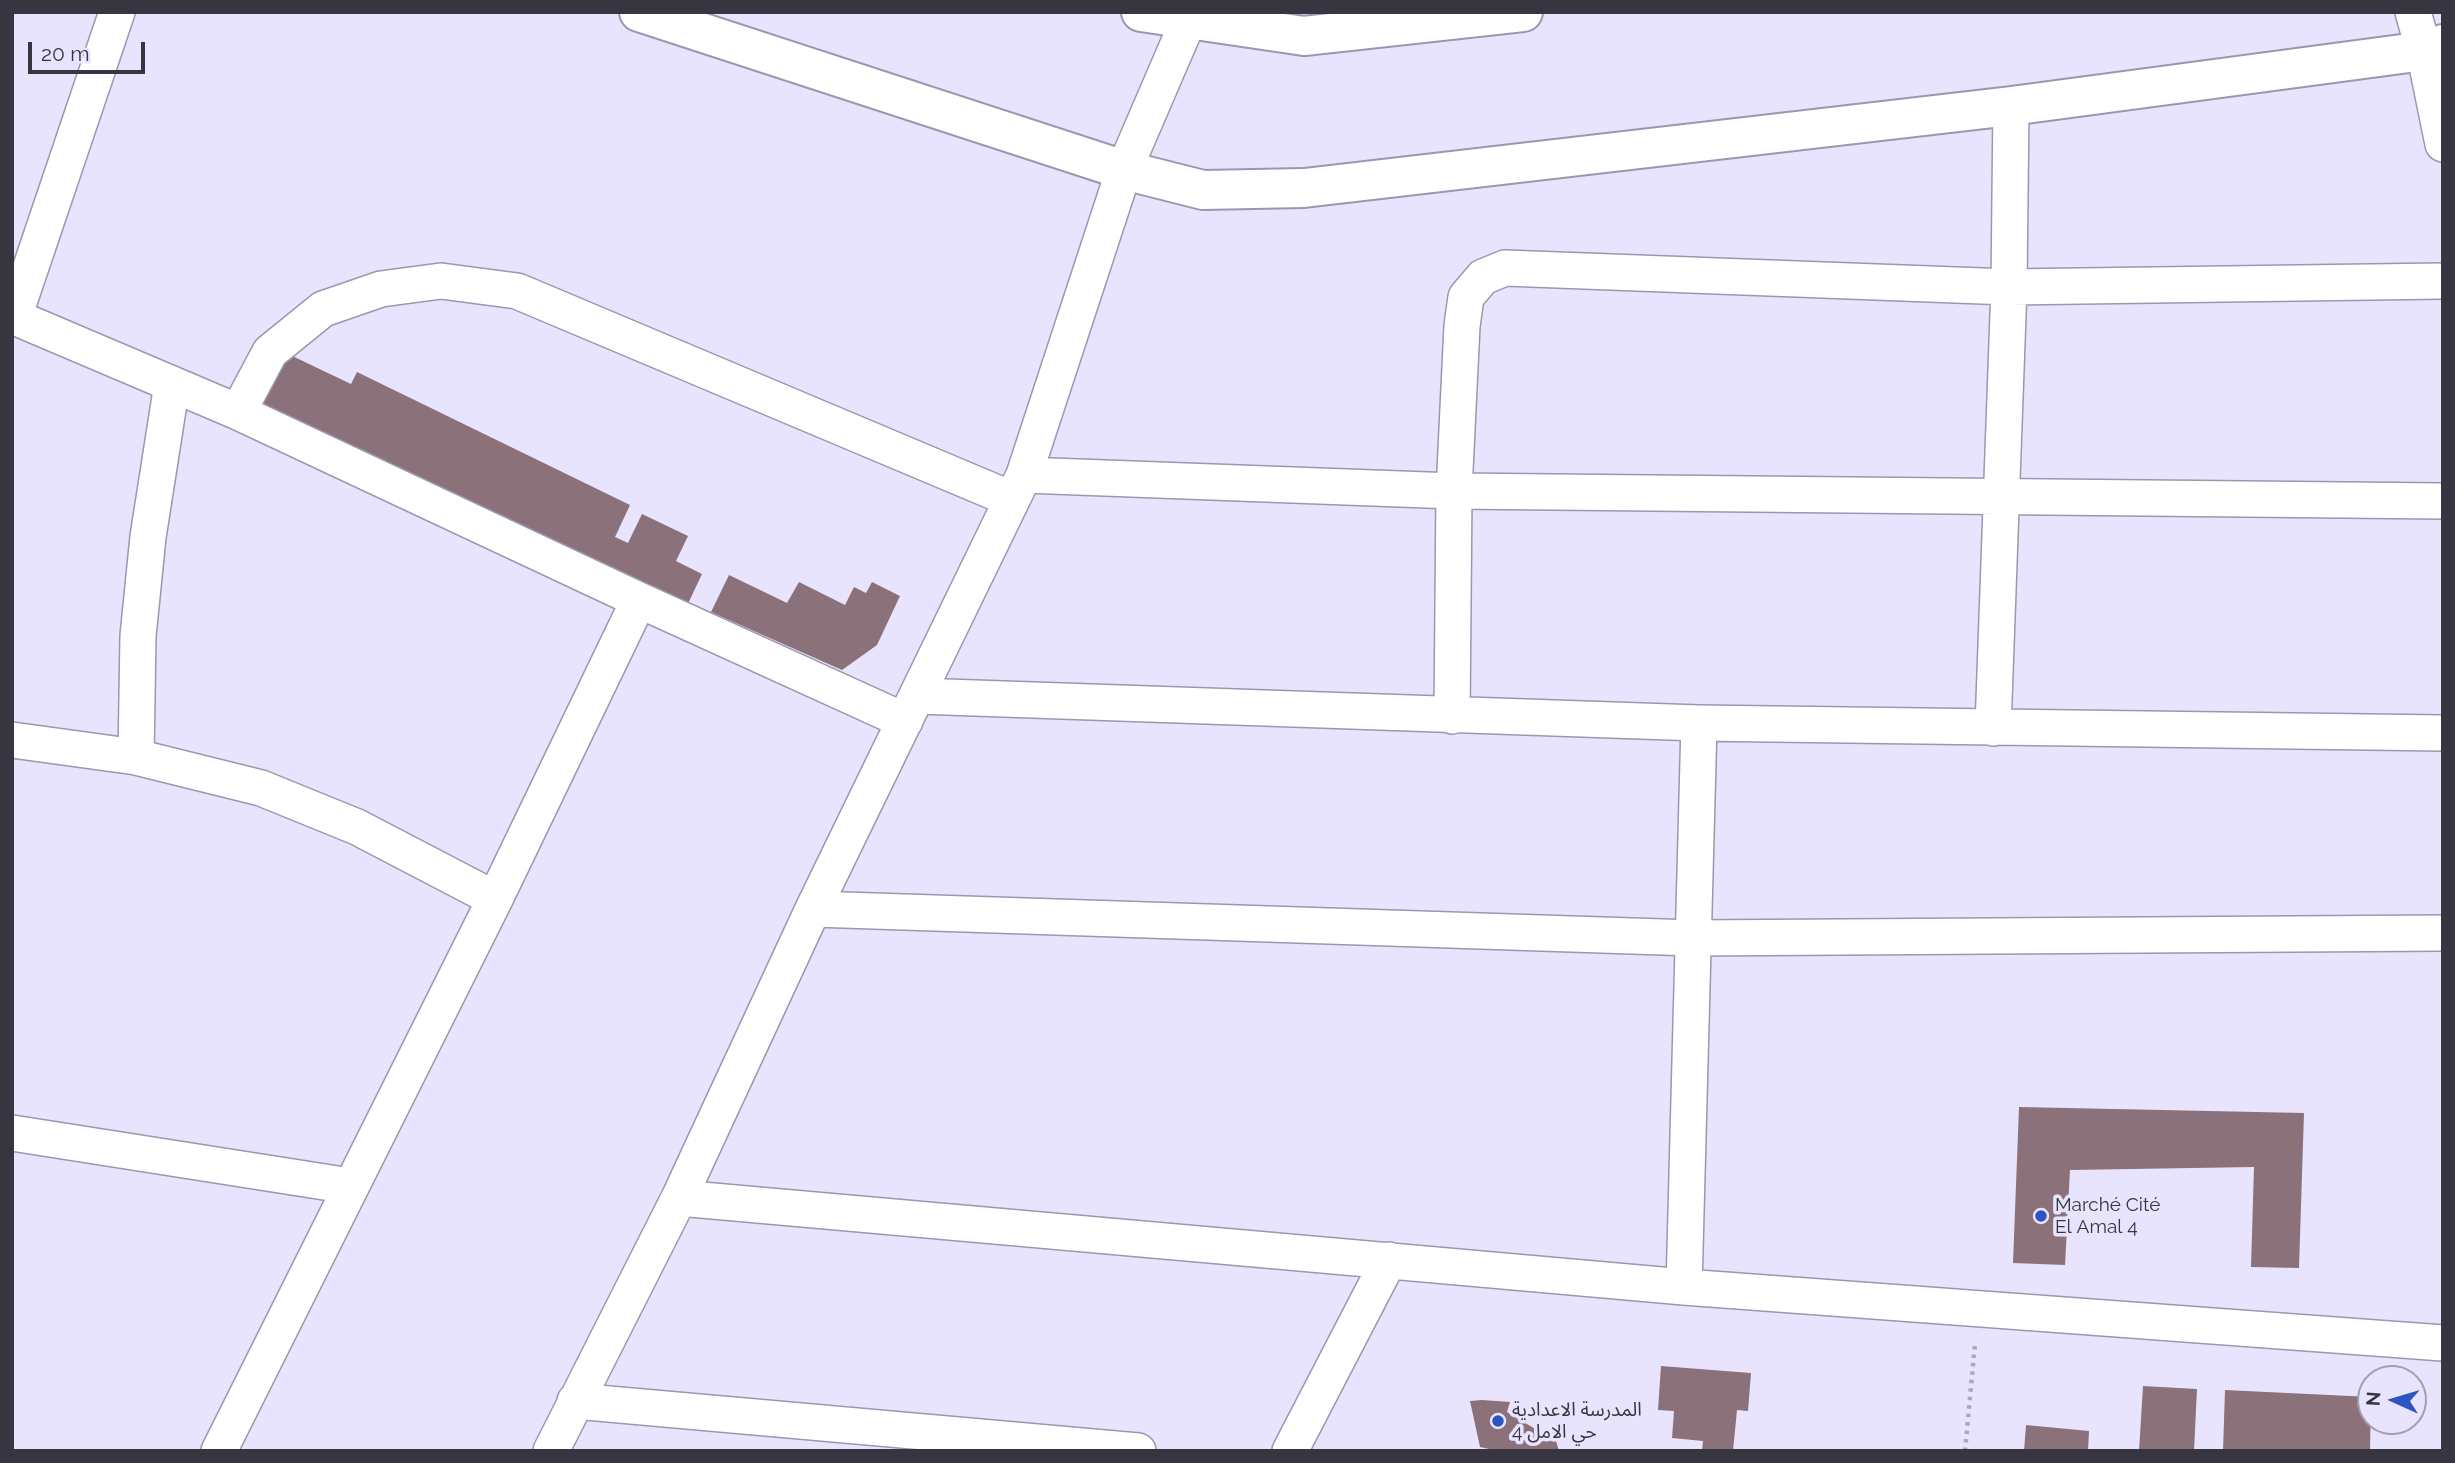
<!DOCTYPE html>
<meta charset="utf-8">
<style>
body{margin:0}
#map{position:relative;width:2455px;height:1463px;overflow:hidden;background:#e9e4fe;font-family:Raleway,sans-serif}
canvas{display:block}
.frame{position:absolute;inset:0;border:14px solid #373640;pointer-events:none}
.north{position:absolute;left:2357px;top:1365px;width:70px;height:70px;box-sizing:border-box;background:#e9e4fe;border:2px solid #a29eb2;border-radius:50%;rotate:274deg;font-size:19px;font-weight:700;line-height:28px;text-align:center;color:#373640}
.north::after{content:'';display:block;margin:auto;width:24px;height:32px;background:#2e53c3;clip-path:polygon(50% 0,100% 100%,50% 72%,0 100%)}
.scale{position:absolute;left:28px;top:42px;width:117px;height:32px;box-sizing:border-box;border:4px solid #373640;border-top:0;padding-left:9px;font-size:21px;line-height:24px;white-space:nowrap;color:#373640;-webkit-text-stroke:5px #e9e4fe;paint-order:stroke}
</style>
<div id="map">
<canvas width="2455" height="1463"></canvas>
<div class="frame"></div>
<div class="north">N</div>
<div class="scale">20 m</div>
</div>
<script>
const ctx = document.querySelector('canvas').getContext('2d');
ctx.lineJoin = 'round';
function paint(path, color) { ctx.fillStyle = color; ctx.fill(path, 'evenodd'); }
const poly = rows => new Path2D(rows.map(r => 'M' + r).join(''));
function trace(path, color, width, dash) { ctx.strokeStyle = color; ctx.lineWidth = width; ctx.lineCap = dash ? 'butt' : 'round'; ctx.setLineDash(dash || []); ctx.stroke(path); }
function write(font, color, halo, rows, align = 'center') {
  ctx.font = font + ' Raleway,"Noto Sans Arabic",sans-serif'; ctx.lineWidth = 7; ctx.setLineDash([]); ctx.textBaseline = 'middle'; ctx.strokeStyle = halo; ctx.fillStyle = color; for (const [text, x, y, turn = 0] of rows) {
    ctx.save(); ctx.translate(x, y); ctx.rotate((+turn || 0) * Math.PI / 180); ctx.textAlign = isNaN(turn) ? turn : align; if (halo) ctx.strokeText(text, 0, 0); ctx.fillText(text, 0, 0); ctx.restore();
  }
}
paint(poly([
 [286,353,351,384,357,372,630,505,615,537,628,543,642,514,688,536,676,561,702,574,685,610,261,405],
 [729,575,787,603,799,582,845,605,854,587,866,593,872,582,900,596,877,645,842,670,711,612],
 [2019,1107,2304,1113,2299,1268,2251,1267,2254,1167,2070,1170,2065,1265,2013,1263],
 [1661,1366,1751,1373,1748,1411,1737,1410,1733,1451,1702,1451,1703,1441,1672,1438,1674,1411,1658,1410],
 [2143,1386,2197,1389,2194,1451,2139,1451],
 [2225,1390,2371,1397,2370,1451,2223,1451],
 [1482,1400,1510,1402,1507,1412,1542,1433,1550,1430,1554,1434,1559,1451,1498,1451,1480,1447,1470,1401],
 [2026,1425,2089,1431,2088,1451,2024,1451]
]), '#8b717a');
const minor = poly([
 [2413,12,2424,51,2443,144],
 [12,316,238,412,639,600,905,721],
 [14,317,117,12],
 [238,412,270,352,323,309,381,289,441,281,517,291,1011,499],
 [1024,475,1454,491,2443,501],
 [917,696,1699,723,2443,733],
 [1452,716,1454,491,1462,326,1466,297,1483,277,1505,268,2009,287,2443,281],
 [1993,728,2009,287,2011,106],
 [12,740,136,757,261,788,357,827,495,899],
 [136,757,138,636,148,537,172,384],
 [813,909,1693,938,2443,933],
 [12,1133,350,1186],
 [679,1198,1684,1287,2443,1343],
 [1684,1287,1699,723],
 [575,1401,1138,1451],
 [219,1451,495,899,639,600],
 [551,1451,679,1198,813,909,1024,475,1124,170,1192,12],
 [1290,1451,1389,1260]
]);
const tertiary = poly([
 [639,12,1124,170,1203,190,1304,188,2011,106,2424,51,2443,44],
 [1141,12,1304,36,1523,12]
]);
trace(minor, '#9b97af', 38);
trace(tertiary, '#9b97af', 42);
trace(poly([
 [1965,1451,1975,1344]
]), '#aba8bc', 4.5, [3.5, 5]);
trace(minor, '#fff', 35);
trace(tertiary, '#fff', 38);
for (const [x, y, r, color] of [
 [2041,1216,7,"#2e53c3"],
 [1498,1421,7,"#2e53c3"]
]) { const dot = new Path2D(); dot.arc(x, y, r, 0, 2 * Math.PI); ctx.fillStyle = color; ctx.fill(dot); trace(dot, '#e9e4fe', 2.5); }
write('19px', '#373640', '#e9e4fe', [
 ["Marché Cité",2055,1205],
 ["El Amal 4",2055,1227],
 ["المدرسة الاعدادية",1512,1410],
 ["حي الامل 4",1512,1432]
], 'left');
</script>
